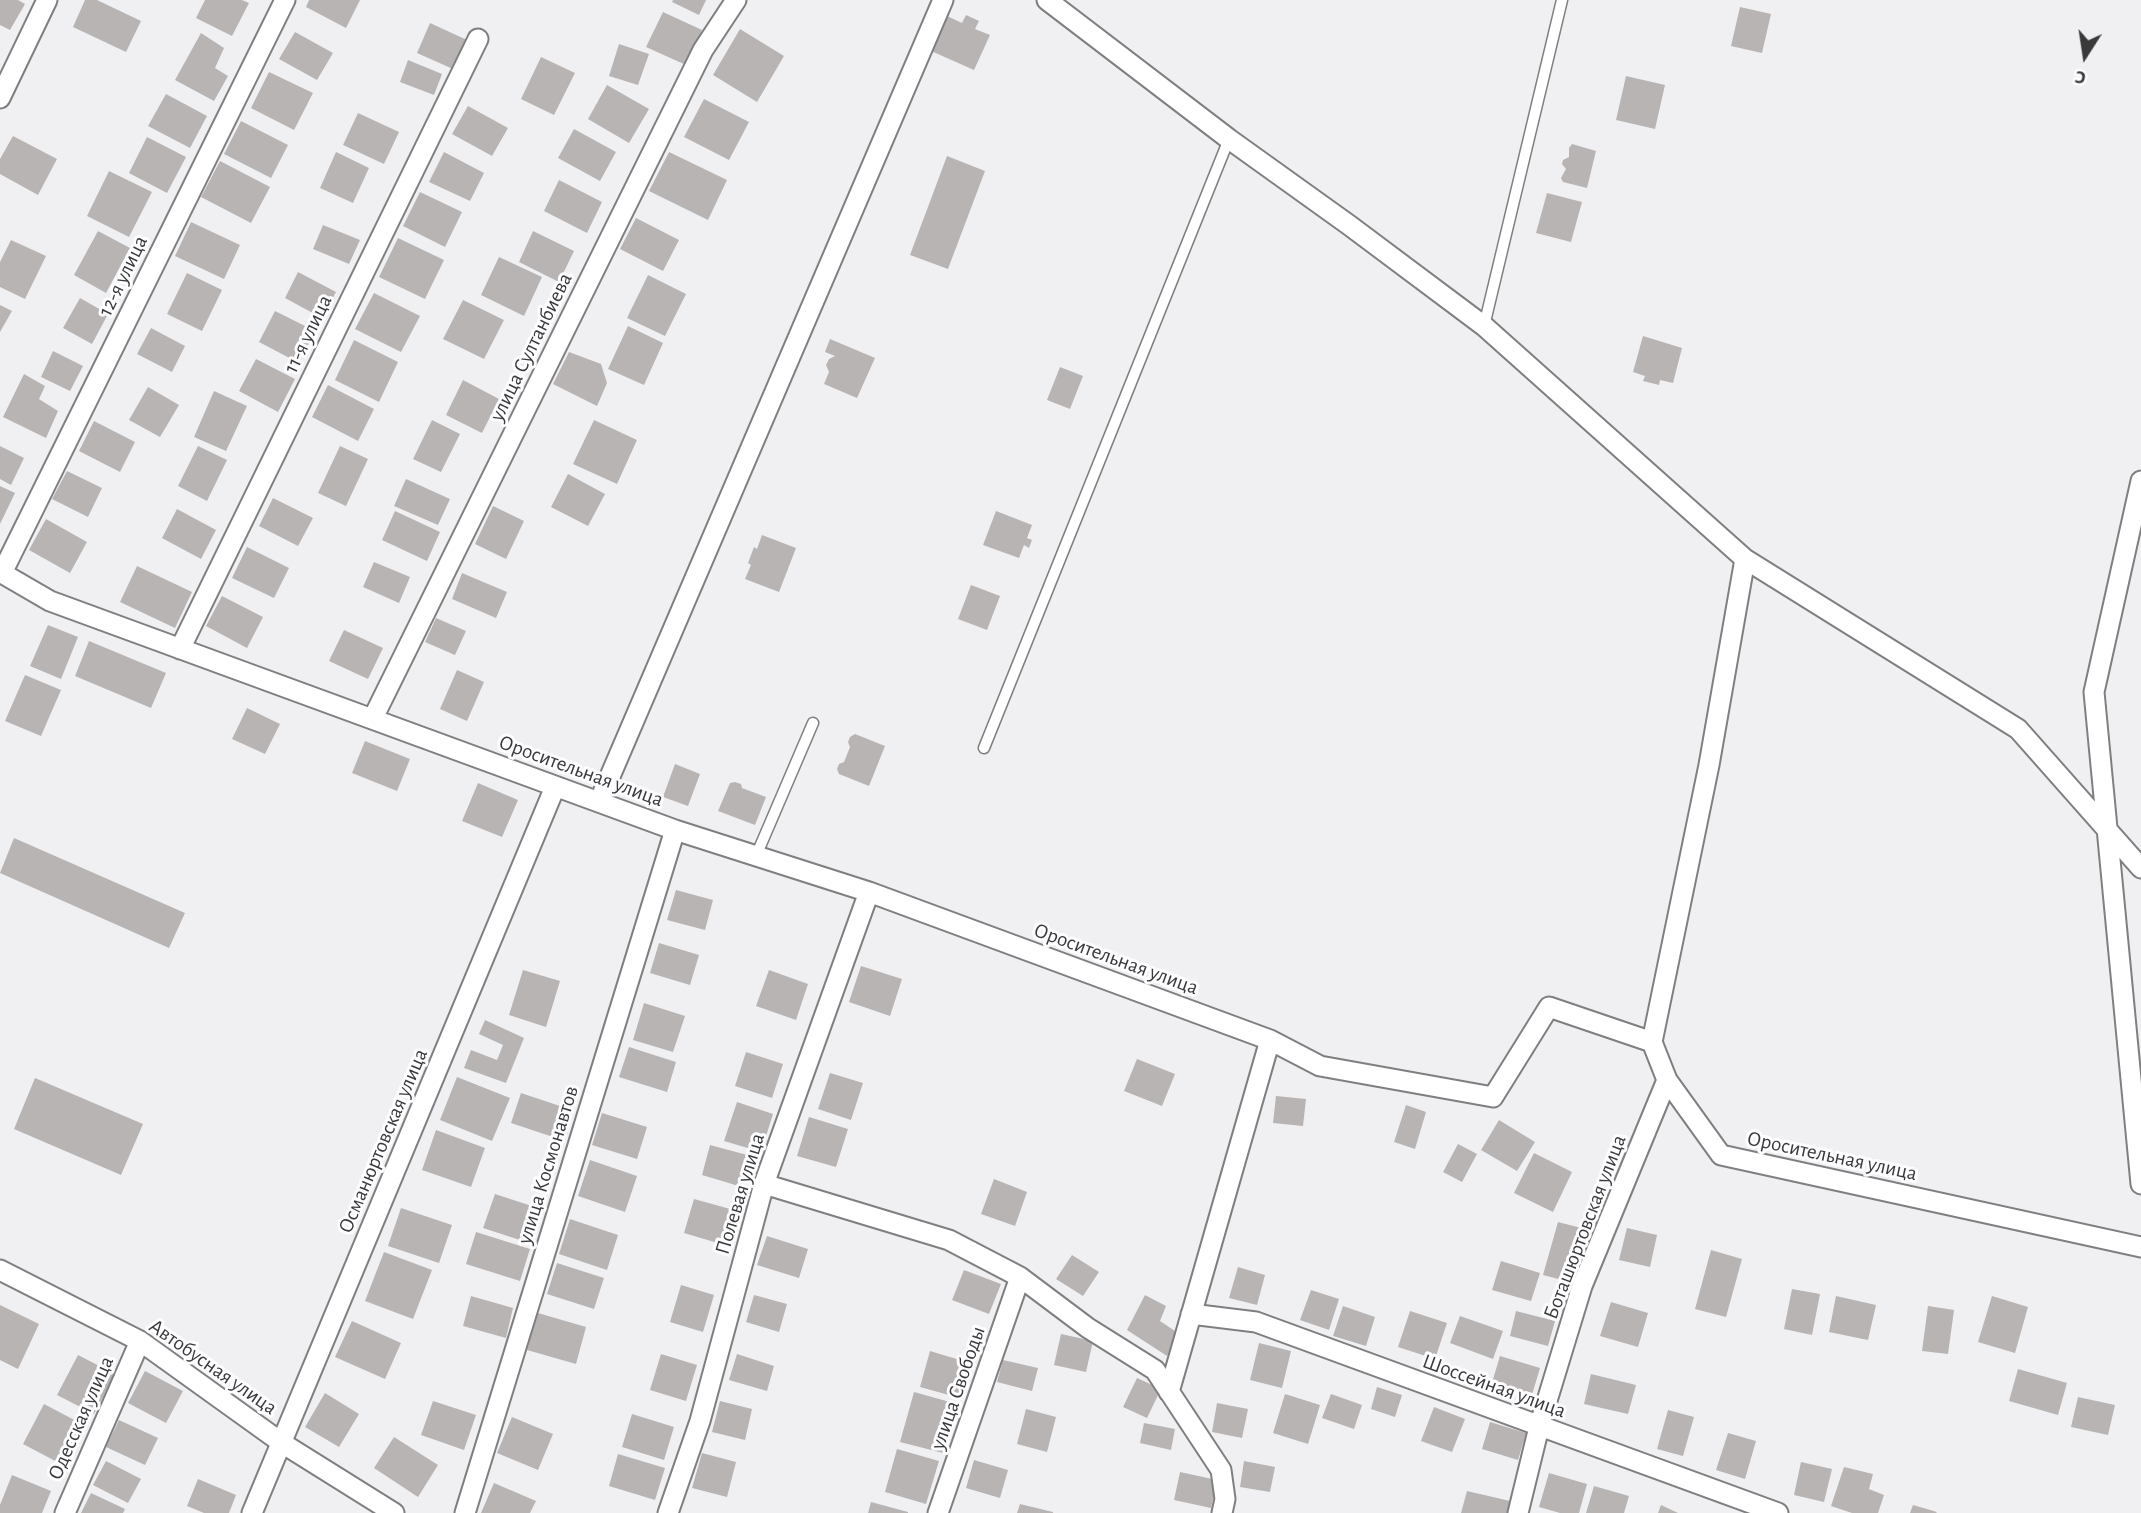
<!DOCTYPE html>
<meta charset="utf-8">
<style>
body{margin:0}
#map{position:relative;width:2141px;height:1513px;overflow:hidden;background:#f0f0f3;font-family:"Alegreya Sans",sans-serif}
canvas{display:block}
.north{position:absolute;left:2050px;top:21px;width:70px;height:70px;-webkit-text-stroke:5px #fdfdff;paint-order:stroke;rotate:192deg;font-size:19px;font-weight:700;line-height:28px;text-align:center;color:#39393a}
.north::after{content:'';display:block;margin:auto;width:24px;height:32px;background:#39393a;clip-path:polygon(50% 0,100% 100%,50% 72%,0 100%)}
</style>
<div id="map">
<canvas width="2141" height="1513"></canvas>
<div class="north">С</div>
</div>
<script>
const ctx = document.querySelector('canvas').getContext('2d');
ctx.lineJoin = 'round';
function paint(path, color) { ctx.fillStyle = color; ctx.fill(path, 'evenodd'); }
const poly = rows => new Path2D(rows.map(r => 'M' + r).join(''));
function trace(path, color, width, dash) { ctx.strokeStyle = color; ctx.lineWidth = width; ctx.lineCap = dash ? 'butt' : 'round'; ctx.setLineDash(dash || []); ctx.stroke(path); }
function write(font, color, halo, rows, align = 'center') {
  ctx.font = font + ' "Alegreya Sans",sans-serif'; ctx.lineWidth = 6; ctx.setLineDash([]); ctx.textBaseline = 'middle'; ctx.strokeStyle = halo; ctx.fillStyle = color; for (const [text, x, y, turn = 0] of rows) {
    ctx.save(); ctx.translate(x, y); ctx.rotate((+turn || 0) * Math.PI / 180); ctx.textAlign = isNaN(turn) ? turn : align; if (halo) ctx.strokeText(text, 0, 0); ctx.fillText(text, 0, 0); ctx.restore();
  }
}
paint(poly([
 [0,0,18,0,25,4,10,30,0,25],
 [85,0,97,0,141,21,126,52,73,27],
 [205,0,242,0,249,3,232,36,196,18],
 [309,0,360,0,346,28,306,7],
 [673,0,706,0,699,15,672,2],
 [1740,7,1771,14,1762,53,1731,46],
 [663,12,702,30,686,65,646,47],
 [966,15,979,21,975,29,990,35,974,70,931,51,947,16,962,23],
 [430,23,467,40,453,69,417,53],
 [740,29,784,56,757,102,713,75],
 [295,32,333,53,317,80,279,59],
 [201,33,224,48,215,68,228,76,214,101,175,80],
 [619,44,649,54,638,85,609,76],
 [541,57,575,73,554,115,521,99],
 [408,60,442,74,434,95,400,82],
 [269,72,313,93,294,130,251,108],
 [1626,76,1665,85,1655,129,1616,120],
 [607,85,649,109,629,143,588,119],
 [166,94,207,116,190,148,148,126],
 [704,99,749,122,729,160,684,137],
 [468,106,508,128,492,156,452,134],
 [358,113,399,132,384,164,343,145],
 [241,121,288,145,271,178,224,154],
 [574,129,616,152,600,181,558,158],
 [13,136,57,159,38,195,0,174,0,159],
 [147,137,186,157,167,193,129,173],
 [1572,144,1596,151,1587,188,1563,182,1561,178,1566,169,1562,164,1563,160,1569,157,1569,148],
 [336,152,369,168,353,203,320,188],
 [444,152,484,173,470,201,429,182],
 [669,152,727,180,708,220,649,191],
 [947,156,985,171,948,269,910,255],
 [220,161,270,187,251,223,201,197],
 [109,171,152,192,129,237,87,216],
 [559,180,602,202,587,233,544,211],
 [420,192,462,212,445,247,403,226],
 [1547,193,1582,202,1571,242,1536,233],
 [636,218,679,240,663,271,620,249],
 [191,222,240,245,224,279,175,256],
 [323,225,360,240,349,264,313,249],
 [98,231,130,248,106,293,74,275],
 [533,231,574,251,559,282,519,262],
 [398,238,444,260,425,299,379,277],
 [11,240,46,256,25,299,0,287,0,262],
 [499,257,542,277,524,316,481,295],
 [298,272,336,292,322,318,285,298],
 [187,273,222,290,202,331,167,314],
 [648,275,686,294,665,336,627,318],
 [374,293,420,316,401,352,355,329],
 [80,298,108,314,92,344,63,328],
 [463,300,504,320,484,359,443,339],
 [0,305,12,311,0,332],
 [275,311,315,331,299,363,259,342],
 [628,326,663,343,644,385,608,369],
 [151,328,185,346,172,372,137,354],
 [1643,336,1682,348,1673,383,1660,380,1659,385,1643,381,1645,376,1633,372],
 [830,339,875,358,857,398,824,384,829,372,826,365,829,359,835,356,825,352],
 [354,340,398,362,379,402,335,380],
 [53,351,83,366,70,391,41,377],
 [569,352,601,364,607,383,597,406,553,384],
 [256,359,295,379,278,412,239,391],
 [1060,367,1083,376,1070,409,1047,400],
 [24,374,45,386,39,399,58,411,46,438,3,417],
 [463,380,499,399,482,433,446,415],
 [328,385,374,409,358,441,312,417],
 [148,387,179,405,160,437,129,420],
 [214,391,247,406,226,451,194,437],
 [432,420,460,434,441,472,413,459],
 [594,420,637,440,617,484,573,464],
 [94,421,135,442,120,472,79,451],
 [0,446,24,458,11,485,0,479],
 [198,446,227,460,207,501,178,486],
 [340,446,368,459,346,506,318,493],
 [67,471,102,488,88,517,52,499],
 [568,474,605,494,588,526,551,507],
 [406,479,450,499,438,525,394,506],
 [0,486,15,493,0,524],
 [273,498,313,518,298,546,259,526],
 [493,506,524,521,506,559,475,544],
 [177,509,216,530,201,559,162,538],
 [395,511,440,532,427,561,382,540],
 [996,511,1032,525,1027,538,1032,540,1029,548,1024,545,1019,558,983,545],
 [46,519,87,542,70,573,29,550],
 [762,535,796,548,779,592,745,579,751,565,748,563,754,547,757,549],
 [247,547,289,568,274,598,232,578],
 [374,562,410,577,399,603,363,587],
 [137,566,192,592,175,628,120,602],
 [462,573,507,592,496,618,452,599],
 [971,585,1000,596,987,630,958,619],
 [222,596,263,617,247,648,206,626],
 [436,618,466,631,455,655,425,642],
 [48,625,78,637,61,679,30,666],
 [344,630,383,648,368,679,329,661],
 [89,641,166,673,151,708,75,676],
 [457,670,484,682,467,721,440,709],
 [25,675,61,690,41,736,5,721],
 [247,708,280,724,265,754,232,739],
 [855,734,885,746,869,786,839,774,837,769,839,764,844,762,850,747,848,742,850,737],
 [365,741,410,759,397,791,352,773],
 [675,764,700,774,688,806,663,797],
 [735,782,741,784,742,788,766,797,755,825,718,811,730,783],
 [478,783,518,800,502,837,462,821],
 [14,838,185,913,169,948,0,873],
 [676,890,713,900,705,930,667,920],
 [659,943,699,955,690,985,650,973],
 [861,966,902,979,890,1016,849,1002],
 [523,970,560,981,546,1027,509,1015],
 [769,970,808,984,796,1020,756,1006],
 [644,1003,685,1016,673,1052,633,1040],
 [485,1020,524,1038,506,1083,464,1068,471,1050,497,1060,503,1045,479,1034],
 [629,1047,676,1062,667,1092,619,1077],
 [746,1052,783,1064,772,1098,735,1086],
 [1137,1059,1175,1074,1162,1106,1124,1091],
 [830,1073,863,1083,851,1120,818,1109],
 [457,1077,510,1098,492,1141,440,1120],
 [35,1078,143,1124,121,1175,14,1129],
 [521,1093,569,1109,559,1139,511,1123],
 [1276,1096,1306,1099,1303,1126,1273,1123],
 [737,1102,773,1114,761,1152,724,1141],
 [1406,1105,1426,1112,1415,1149,1394,1142],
 [602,1113,647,1127,637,1159,592,1145],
 [809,1117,848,1129,836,1167,797,1156],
 [1499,1120,1535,1142,1517,1171,1481,1150],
 [436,1130,485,1148,471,1187,422,1170],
 [1458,1144,1477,1154,1462,1182,1443,1172],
 [710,1145,751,1156,742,1187,702,1175],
 [1534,1153,1572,1172,1553,1212,1514,1193],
 [590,1160,637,1176,625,1212,578,1196],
 [994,1179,1027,1192,1015,1226,981,1214],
 [495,1194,541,1209,529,1243,483,1228],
 [694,1199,741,1212,731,1247,684,1233],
 [401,1208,452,1225,439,1263,388,1246],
 [570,1219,618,1235,607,1270,559,1254],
 [1558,1222,1585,1229,1570,1282,1543,1275],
 [1627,1228,1657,1235,1650,1267,1619,1260],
 [476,1232,530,1249,520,1281,466,1264],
 [767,1236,808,1249,799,1278,757,1265],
 [1711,1250,1742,1259,1726,1317,1695,1309],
 [384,1252,432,1270,413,1319,365,1301],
 [1072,1255,1099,1272,1083,1296,1056,1279],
 [1501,1261,1540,1273,1531,1301,1492,1290],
 [557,1263,604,1278,594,1309,547,1294],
 [1238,1267,1265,1275,1257,1305,1229,1298],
 [964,1270,1001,1284,989,1314,952,1300],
 [681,1285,714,1295,703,1332,670,1322],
 [1792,1289,1820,1294,1812,1335,1784,1329],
 [1311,1290,1339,1299,1329,1330,1300,1320],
 [754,1295,787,1304,779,1332,746,1322],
 [1145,1295,1166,1306,1160,1321,1178,1333,1167,1356,1127,1330],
 [471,1296,513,1308,506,1338,463,1326],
 [1836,1296,1876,1305,1868,1340,1829,1332],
 [1992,1296,2028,1307,2015,1353,1978,1342],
 [1611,1302,1648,1313,1638,1347,1600,1336],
 [0,1305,39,1324,18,1369,0,1360],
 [1343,1306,1375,1317,1366,1346,1333,1336],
 [1928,1306,1954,1310,1948,1354,1922,1351],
 [1410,1311,1447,1323,1435,1359,1398,1347],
 [1516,1311,1555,1321,1548,1346,1510,1336],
 [538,1313,586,1327,576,1364,527,1350],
 [1460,1316,1503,1331,1493,1359,1450,1343],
 [352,1321,401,1343,385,1379,335,1357],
 [1061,1334,1093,1341,1086,1372,1054,1365],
 [1259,1343,1291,1351,1282,1388,1250,1380],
 [930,1351,973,1364,963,1399,920,1387],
 [661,1354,697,1365,686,1401,650,1390],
 [737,1354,774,1366,767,1391,729,1380],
 [78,1355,115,1374,94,1414,57,1395],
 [1500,1356,1540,1368,1531,1398,1491,1386],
 [1003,1360,1038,1368,1032,1391,997,1382],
 [2018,1369,2067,1383,2058,1415,2009,1401],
 [145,1371,183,1391,166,1423,128,1403],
 [1591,1374,1636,1385,1628,1414,1584,1404],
 [1137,1378,1161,1389,1147,1418,1123,1407],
 [1377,1387,1402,1395,1395,1417,1371,1409],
 [914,1392,957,1404,943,1453,900,1442],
 [325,1393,359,1414,339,1447,305,1427],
 [1285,1394,1320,1405,1308,1444,1273,1433],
 [1331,1394,1362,1405,1354,1429,1322,1418],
 [2078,1397,2115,1405,2108,1435,2071,1427],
 [433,1401,476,1415,464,1450,421,1435],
 [720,1401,752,1409,745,1440,712,1432],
 [1217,1403,1248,1409,1242,1438,1212,1432],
 [44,1404,82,1424,61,1464,23,1444],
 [1434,1407,1465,1419,1452,1452,1421,1441],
 [1026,1409,1056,1417,1047,1452,1017,1444],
 [1668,1410,1694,1417,1683,1456,1657,1449],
 [632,1414,674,1427,664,1460,622,1447],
 [512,1417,553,1434,538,1470,497,1453],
 [119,1420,158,1438,145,1465,106,1447],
 [1490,1422,1526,1433,1518,1460,1482,1449],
 [1144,1423,1175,1429,1171,1450,1140,1443],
 [1728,1433,1756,1441,1745,1479,1716,1470],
 [394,1437,438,1465,418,1497,374,1468],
 [897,1449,939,1461,926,1504,885,1492],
 [702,1453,736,1462,727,1497,692,1488],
 [618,1454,665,1468,655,1500,609,1486],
 [974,1460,1008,1470,1000,1498,966,1488],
 [106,1461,141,1479,128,1503,93,1485],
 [1244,1461,1275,1467,1270,1492,1240,1487],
 [1801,1462,1832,1469,1824,1502,1794,1495],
 [1844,1467,1873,1474,1869,1489,1884,1495,1878,1513,1852,1513,1831,1506],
 [1180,1472,1217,1480,1211,1508,1174,1500],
 [1549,1473,1587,1484,1579,1513,1560,1513,1539,1507],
 [12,1475,51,1491,42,1513,0,1513,0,1505],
 [198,1479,236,1495,229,1513,204,1513,187,1506],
 [494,1483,536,1501,530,1513,481,1513],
 [1594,1486,1629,1496,1624,1513,1586,1513],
 [1467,1491,1510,1501,1508,1513,1461,1513],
 [91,1493,125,1509,123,1513,81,1513],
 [871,1502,908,1512,908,1513,868,1513],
 [1020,1504,1053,1512,1053,1513,1017,1513],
 [1661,1505,1678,1513,1658,1513],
 [1913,1505,1937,1512,1936,1513,1910,1513]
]), '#b7b4b3');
const lane = poly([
 [1484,326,1562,0],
 [984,748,1229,139],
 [756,856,813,723]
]);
const street = poly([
 [1047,0,1229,139,1349,225,1484,326,1745,559,2018,729,2141,868],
 [0,98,47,0],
 [2141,481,2094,692,2141,1184],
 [0,572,50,601,675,830,869,892,1270,1040,1320,1066,1493,1097,1549,1007,1652,1042,1667,1080,1721,1155,2141,1247],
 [2,573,285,0],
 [180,649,478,39],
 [373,718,703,50,736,0],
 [599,802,943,0],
 [1652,1042,1709,765,1745,559],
 [764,1184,949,1240,1020,1277,1088,1328,1155,1370,1221,1470,1225,1499,1222,1513],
 [0,1270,140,1341,282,1443,394,1513],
 [1191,1314,1256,1322,1778,1513],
 [1169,1392,1270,1040],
 [65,1513,140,1341],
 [252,1513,555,787],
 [465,1513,675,830],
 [668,1513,700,1421,764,1184,869,892],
 [938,1513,1020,1277],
 [1518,1513,1539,1427,1582,1286,1667,1080]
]);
trace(lane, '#7f7e81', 13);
trace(street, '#7f7e81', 23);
trace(lane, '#fff', 10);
trace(street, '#fff', 19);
write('21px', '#39393a', '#fdfdff', [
 ["12-я улица",123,276,-64],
 ["11-я улица",308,334,-64],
 ["улица Султанбиева",531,347,-64],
 ["Оросительная улица",581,771,20],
 ["Оросительная улица",1116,959,20],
 ["Османюртовская улица",383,1141,-67],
 ["Оросительная улица",1832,1156,12],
 ["улица Космонавтов",548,1165,-73],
 ["Полевая улица",740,1194,-73],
 ["Боташюртовская улица",1585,1227,-69],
 ["Автобусная улица",213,1367,35],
 ["Шоссейная улица",1494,1386,20],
 ["улица Свободы",958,1388,-71],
 ["Одесская улица",81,1418,-66]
]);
</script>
